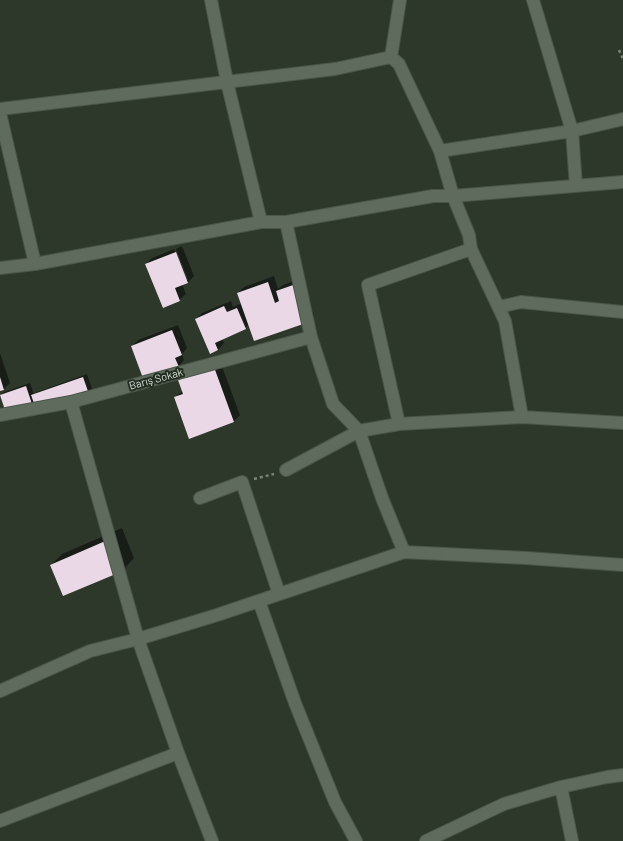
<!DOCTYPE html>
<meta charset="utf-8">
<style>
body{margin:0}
canvas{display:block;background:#2d382b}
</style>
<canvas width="623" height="841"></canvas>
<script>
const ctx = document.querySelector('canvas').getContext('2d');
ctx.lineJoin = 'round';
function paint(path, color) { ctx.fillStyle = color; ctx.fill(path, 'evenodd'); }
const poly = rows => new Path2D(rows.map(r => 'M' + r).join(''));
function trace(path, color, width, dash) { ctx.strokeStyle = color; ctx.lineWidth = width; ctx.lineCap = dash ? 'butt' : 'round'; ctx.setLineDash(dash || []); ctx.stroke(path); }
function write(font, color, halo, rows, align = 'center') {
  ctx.font = font + ' Barlow,sans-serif'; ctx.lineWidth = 4; ctx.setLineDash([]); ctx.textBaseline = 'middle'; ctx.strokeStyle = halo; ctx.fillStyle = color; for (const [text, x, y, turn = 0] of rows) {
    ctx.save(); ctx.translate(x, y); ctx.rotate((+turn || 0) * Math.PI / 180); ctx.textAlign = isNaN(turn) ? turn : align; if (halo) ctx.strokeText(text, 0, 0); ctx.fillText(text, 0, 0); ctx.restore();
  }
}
paint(poly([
 [182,246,194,276,188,282,182,284,186,294,179,300,146,264,152,258,174,249,186,280,188,280,176,249],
 [274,276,278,289,283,285,302,278,314,315,308,321,249,324,245,328,222,339,224,343,218,350,210,353,196,319,202,313,231,301,233,307,242,303,238,293,244,287],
 [178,325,187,348,182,354,184,360,178,367,132,346,138,340],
 [0,353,10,383,4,389,0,390],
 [220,361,240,415,234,421,175,397,183,391,179,380,185,374],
 [87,374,93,392,37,408,0,396,4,392,30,383,34,395,37,392],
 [122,528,134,558,123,570,51,565,62,554]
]), '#0007');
paint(poly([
 [176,252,188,283,175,288,180,301,163,308,145,264],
 [268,282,275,303,279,301,276,291,296,284,309,322,254,341,237,293],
 [224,306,227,312,237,308,246,329,215,343,218,350,210,354,195,319],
 [172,330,182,355,175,358,179,367,144,381,131,346],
 [214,367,234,422,189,439,174,397,183,394,178,380],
 [0,377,4,390,0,391],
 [83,377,90,397,36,409,31,395],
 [26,386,34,410,8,419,0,395],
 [110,539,123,571,63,596,50,565]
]), '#ead8e6');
const minor = poly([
 [211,0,227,82,261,222],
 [533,0,572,131,576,186],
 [391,57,400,0],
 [0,109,335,69,391,57,399,64,440,151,453,196,469,235,471,249,505,321,522,417],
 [0,113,35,264],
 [440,151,572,131,623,119],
 [286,222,311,337,333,404,359,431,382,498,404,552],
 [0,268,35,264,261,222,286,222,433,196,453,196,623,182],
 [499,307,521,302,623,312],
 [71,402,138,639,178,753,212,841],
 [0,415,71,402,311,337],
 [399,424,368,285,471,249],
 [286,470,359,431,399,424,522,417,623,423],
 [200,498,242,482,279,594],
 [259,601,295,703,335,802,356,841],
 [0,691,90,651,138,639,217,615,404,552,526,558,623,565],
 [561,787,572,841],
 [0,821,178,753],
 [426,841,504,804,561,787,607,777,623,775]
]);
trace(minor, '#4b554a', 14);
trace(poly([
 [619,50,623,59],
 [254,479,274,474]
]), '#7a8378', 2.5, [3, 3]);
trace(minor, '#5f6c5d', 12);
write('11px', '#d6ded5', '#232e22', [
 ["Barış Sokak",156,379,-15]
]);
</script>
